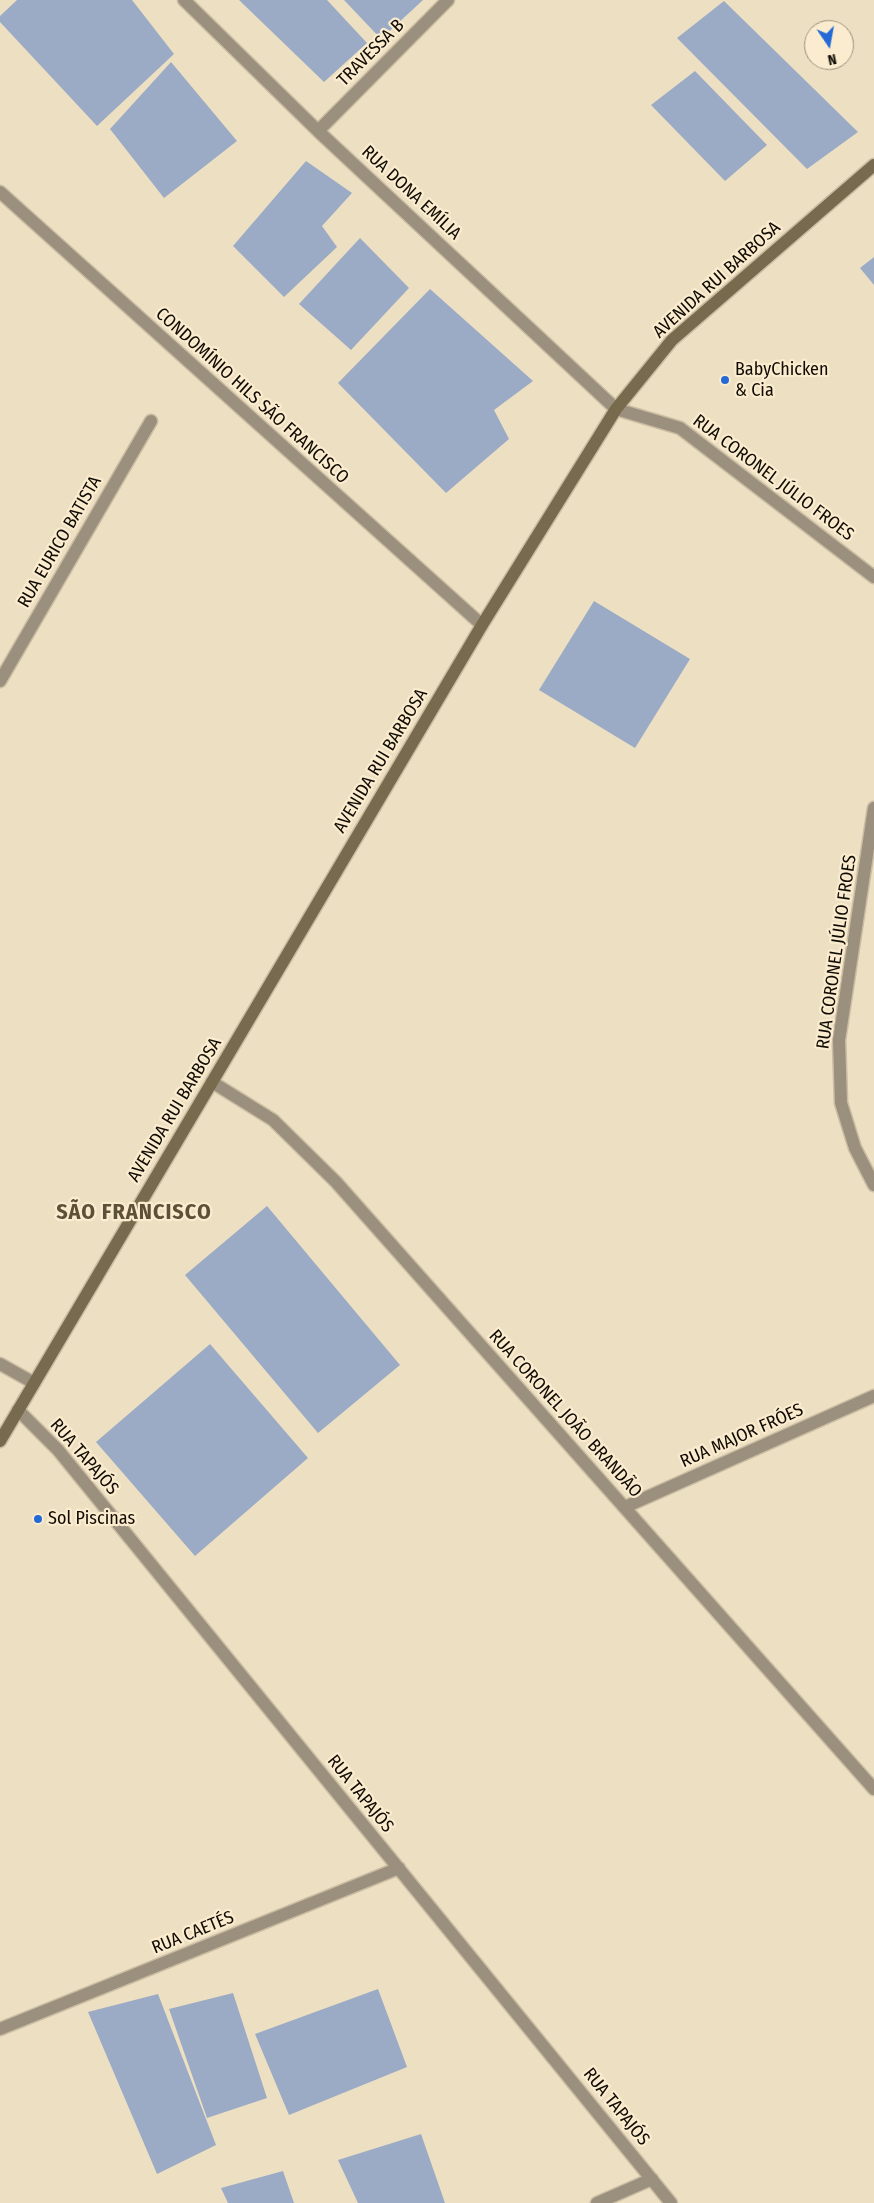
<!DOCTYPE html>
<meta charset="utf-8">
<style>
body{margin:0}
#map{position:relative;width:874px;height:2203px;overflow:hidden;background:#eddfc2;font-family:"Fira Sans Condensed",sans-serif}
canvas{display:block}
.north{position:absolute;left:804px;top:20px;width:50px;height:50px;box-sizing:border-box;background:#fbeccf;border:1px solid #9d927d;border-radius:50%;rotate:168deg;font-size:14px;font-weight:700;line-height:20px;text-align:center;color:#100b03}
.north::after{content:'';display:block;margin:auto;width:18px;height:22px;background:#246ad6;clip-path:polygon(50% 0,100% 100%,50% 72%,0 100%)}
</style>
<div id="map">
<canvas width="874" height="2203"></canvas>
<div class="north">N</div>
</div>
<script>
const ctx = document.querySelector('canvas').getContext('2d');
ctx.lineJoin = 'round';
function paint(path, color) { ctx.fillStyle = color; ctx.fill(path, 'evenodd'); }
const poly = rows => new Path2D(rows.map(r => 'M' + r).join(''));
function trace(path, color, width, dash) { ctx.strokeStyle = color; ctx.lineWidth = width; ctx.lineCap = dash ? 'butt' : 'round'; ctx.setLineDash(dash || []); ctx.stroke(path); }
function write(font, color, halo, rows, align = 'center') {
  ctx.font = font + ' "Fira Sans Condensed",sans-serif'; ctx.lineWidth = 4.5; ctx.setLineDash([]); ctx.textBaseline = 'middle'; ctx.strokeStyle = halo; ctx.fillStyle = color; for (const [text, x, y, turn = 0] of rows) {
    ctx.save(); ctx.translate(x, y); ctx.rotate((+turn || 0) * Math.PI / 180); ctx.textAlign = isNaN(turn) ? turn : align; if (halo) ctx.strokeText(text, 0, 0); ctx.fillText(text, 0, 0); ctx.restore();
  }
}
paint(poly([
 [17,0,132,0,174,54,97,126,0,22,0,16],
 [239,0,327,0,367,43,324,82],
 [344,0,423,0,381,39],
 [724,1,858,132,807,169,677,38],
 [171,62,237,141,164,198,110,129],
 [695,71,767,145,725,181,651,105],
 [306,161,352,193,322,226,337,247,284,297,233,246],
 [360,238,409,288,351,350,299,304],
 [874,257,874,285,860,268],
 [430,289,533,381,494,410,509,439,446,493,338,383],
 [594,601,690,659,635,748,539,690],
 [267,1206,400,1365,318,1433,185,1275],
 [210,1344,308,1458,195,1556,96,1442],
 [378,1989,407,2067,289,2115,255,2034],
 [233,1993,267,2098,207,2118,169,2009],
 [158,1994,216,2145,157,2174,88,2012],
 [421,2134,445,2203,358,2203,338,2160],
 [283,2171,294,2203,228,2203,221,2188]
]), '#9babc5');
const street = poly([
 [184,0,318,131,616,409,680,428,874,577],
 [318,131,448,0],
 [0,192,482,625],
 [0,681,151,421],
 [874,808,839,1040,841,1103,855,1148,874,1185],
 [212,1082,273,1120,336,1182,874,1789],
 [0,1364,34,1383],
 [18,1410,58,1450,671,2203],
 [625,1507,874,1396],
 [0,2029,399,1868],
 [597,2203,652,2179]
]);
const secondary = poly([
 [0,1441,482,625,616,409,672,340,874,165]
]);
trace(street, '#cabda3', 15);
trace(secondary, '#cabda3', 15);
trace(street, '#9a907d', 12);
trace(secondary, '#786a4d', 12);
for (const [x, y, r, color] of [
 [725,380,5,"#246ad6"],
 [38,1519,5,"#246ad6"]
]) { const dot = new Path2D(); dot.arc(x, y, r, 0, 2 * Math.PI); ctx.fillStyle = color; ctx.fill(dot); trace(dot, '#fbeccf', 2); }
write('18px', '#100b03', '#fbeccf', [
 ["TRAVESSA B",371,53,-45],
 ["RUA DONA EMÍLIA",411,193,43],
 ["AVENIDA RUI BARBOSA",717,280,-42],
 ["CONDOMÍNIO HILS SÃO FRANCISCO",252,396,42],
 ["RUA CORONEL JÚLIO FROES",773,478,37],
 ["RUA EURICO BATISTA",60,542,-60],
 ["AVENIDA RUI BARBOSA",381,761,-59],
 ["RUA CORONEL JÚLIO FROES",837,952,-82],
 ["AVENIDA RUI BARBOSA",175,1110,-59],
 ["RUA CORONEL JOÃO BRANDÃO",565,1414,48],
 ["RUA MAJOR FRÓES",742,1436,-24],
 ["RUA TAPAJÓS",84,1457,49],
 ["RUA TAPAJÓS",360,1794,51],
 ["RUA CAETÉS",193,1933,-22],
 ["RUA TAPAJÓS",616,2107,51]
]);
write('18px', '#100b03', '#fbeccf', [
 ["BabyChicken",735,370],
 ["& Cia",735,391],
 ["Sol Piscinas",48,1519]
], 'left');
ctx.letterSpacing = '1px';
write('bold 22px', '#5d5038', '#fbeccf', [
 ["SÃO FRANCISCO",134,1213]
]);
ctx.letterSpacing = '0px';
</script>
